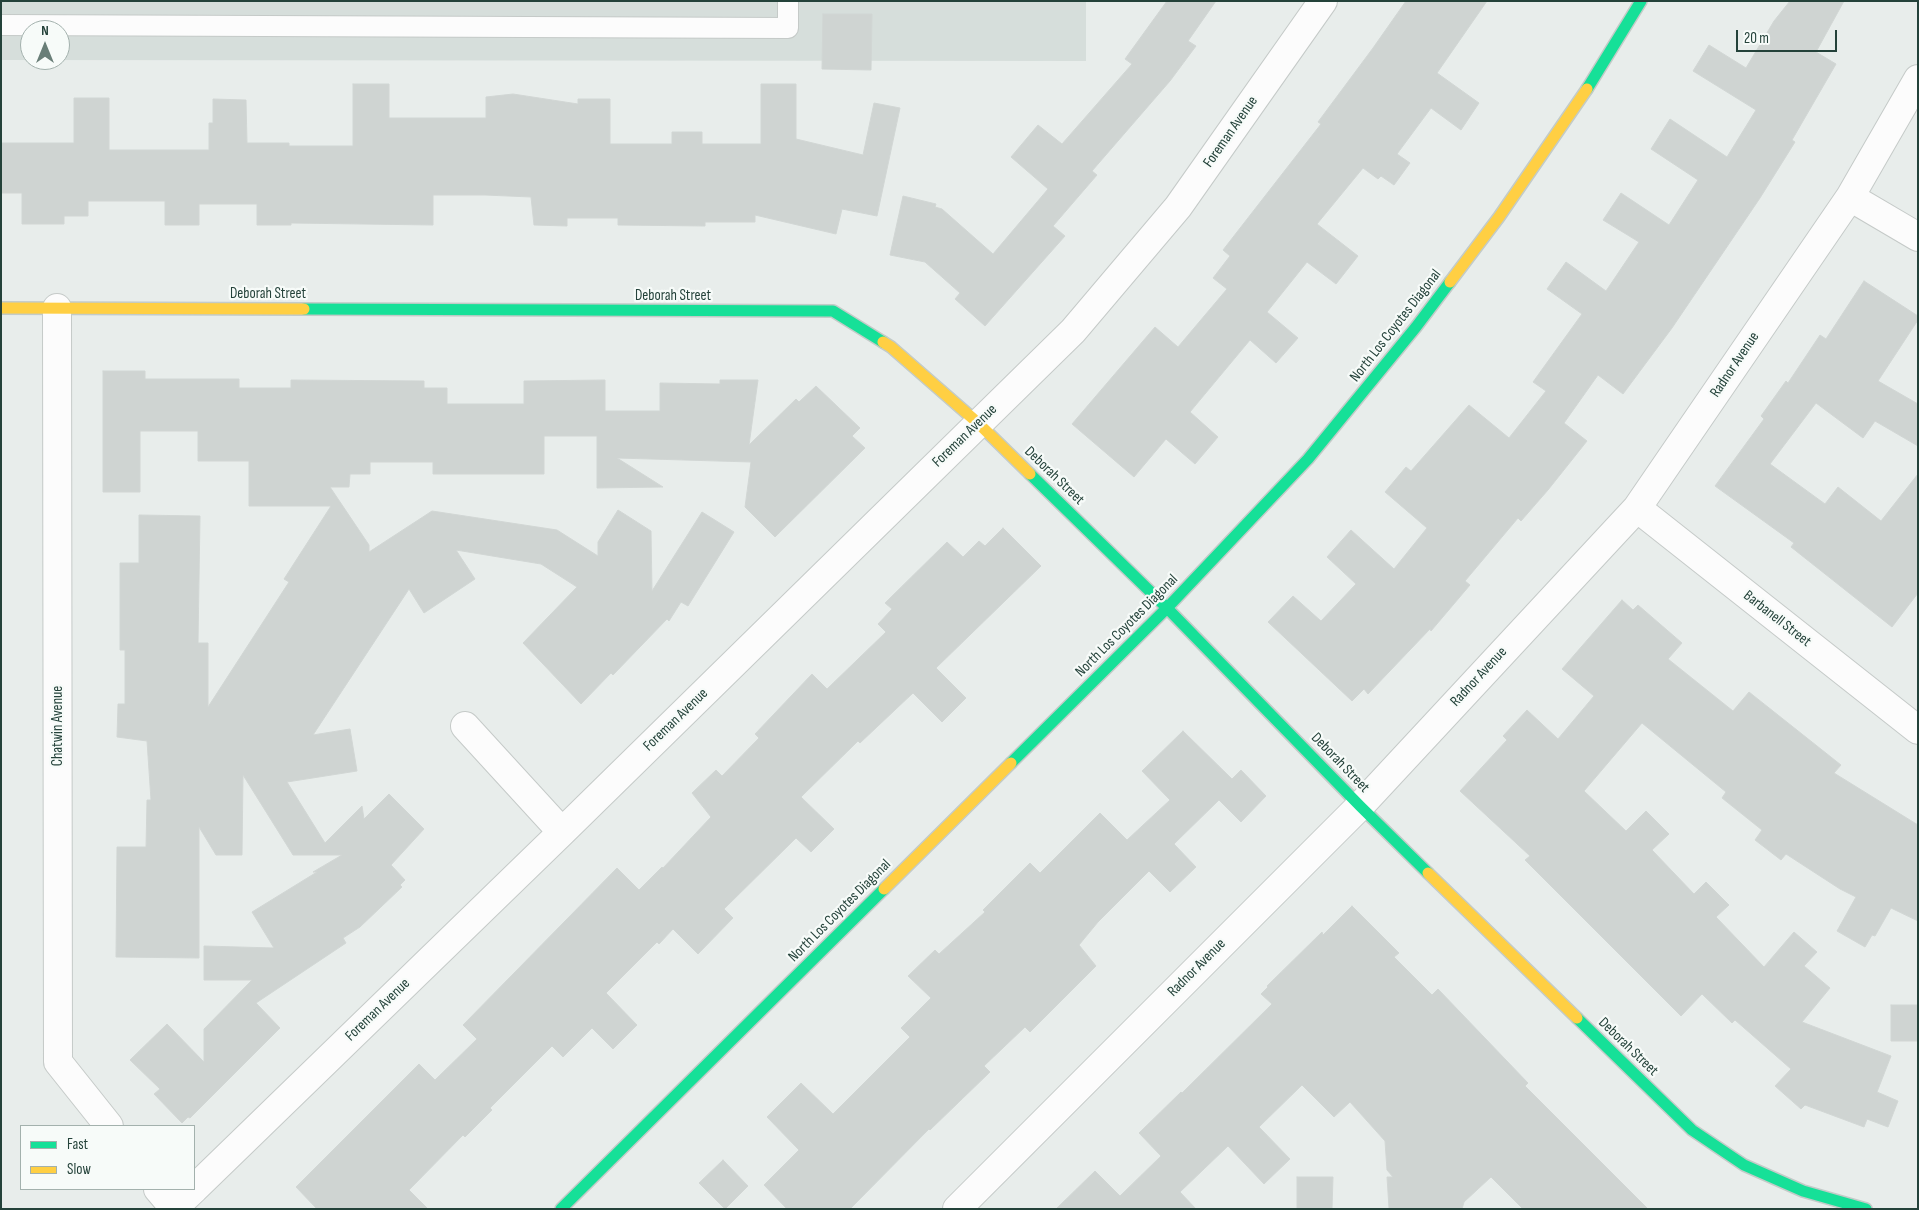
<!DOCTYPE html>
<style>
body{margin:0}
#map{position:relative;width:1919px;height:1210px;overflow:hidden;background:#e8edeb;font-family:"Sofia Sans Condensed",sans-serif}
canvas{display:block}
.frame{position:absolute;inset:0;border:2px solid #24423a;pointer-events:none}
.legend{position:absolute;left:20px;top:1125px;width:175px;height:65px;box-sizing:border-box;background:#f7fbf9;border:1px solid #a3b1ad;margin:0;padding:6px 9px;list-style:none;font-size:15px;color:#24423a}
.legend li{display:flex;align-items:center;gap:10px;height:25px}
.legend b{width:25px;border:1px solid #a3b1ad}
.north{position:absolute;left:20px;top:20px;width:50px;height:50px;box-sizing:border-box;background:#f7fbf9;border:1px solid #a3b1ad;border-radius:50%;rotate:0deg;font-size:14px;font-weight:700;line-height:20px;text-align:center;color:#24423a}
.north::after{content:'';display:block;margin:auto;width:18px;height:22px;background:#697e78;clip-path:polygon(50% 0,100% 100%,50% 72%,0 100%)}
.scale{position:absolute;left:1736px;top:30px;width:101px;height:22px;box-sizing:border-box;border:2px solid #24423a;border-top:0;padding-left:6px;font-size:15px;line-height:18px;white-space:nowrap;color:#24423a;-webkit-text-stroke:4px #f7fbf9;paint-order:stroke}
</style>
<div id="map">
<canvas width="1919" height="1210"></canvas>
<div class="frame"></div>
<ul class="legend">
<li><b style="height:6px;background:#16e098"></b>Fast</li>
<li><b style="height:6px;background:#ffcf43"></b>Slow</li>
</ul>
<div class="north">N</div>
<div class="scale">20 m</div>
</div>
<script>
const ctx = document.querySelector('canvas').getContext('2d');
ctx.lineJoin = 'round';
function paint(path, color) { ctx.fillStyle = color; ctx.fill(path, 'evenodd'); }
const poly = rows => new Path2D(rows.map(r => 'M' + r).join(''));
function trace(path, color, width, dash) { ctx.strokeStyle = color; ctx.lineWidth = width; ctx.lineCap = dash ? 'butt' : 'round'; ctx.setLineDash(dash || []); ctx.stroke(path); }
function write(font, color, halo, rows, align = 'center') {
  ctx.font = font + ' "Sofia Sans Condensed",sans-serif'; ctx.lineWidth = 4.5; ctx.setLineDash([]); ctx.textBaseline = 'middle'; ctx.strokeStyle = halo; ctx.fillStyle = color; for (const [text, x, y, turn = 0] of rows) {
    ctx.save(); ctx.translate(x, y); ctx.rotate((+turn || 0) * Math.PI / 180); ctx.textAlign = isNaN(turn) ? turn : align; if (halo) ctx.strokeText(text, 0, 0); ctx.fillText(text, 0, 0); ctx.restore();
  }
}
paint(poly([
 [1,1,1086,1,1086,61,1,60],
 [30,30,60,30,60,60,30,60]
]), '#d6dedb');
const building = poly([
 [1167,1,1216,1,1188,41,1196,46,1170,81,1092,171,1097,175,1053,226,1065,236,985,326,955,299,960,293,925,262,890,255,903,196,936,204,935,207,942,209,993,254,1048,189,1011,157,1038,125,1062,144,1132,64,1125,59,1167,1],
 [1406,1,1487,1,1437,73,1479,103,1461,130,1431,108,1397,154,1410,163,1394,185,1381,176,1378,179,1363,168,1317,224,1358,256,1336,284,1307,262,1267,312,1298,338,1276,363,1250,340,1190,412,1218,437,1195,464,1166,439,1134,477,1072,424,1155,327,1178,347,1227,289,1213,278,1230,256,1223,250,1321,124,1318,122,1373,48,1406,1],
 [1790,1,1844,1,1816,52,1836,64,1792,140,1795,142,1760,198,1672,328,1623,394,1598,375,1564,423,1587,441,1548,490,1521,521,1518,518,1465,581,1470,585,1431,631,1430,629,1368,694,1364,689,1352,701,1268,622,1293,596,1321,621,1356,584,1327,557,1351,530,1394,569,1427,528,1385,492,1406,467,1411,471,1469,405,1509,438,1546,391,1533,382,1582,314,1547,289,1566,262,1606,291,1639,242,1603,220,1621,193,1669,225,1698,180,1651,149,1670,119,1727,157,1756,110,1693,71,1709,45,1746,68,1774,21,1790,1],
 [823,14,872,14,871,70,822,69,823,14],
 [353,84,389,84,389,118,486,118,486,97,513,94,578,104,578,99,610,99,610,144,672,144,672,132,702,132,702,144,761,144,761,84,796,84,796,139,863,155,874,103,900,108,877,216,842,209,836,234,755,215,755,222,705,222,705,226,618,225,618,218,567,218,567,226,534,225,531,197,485,195,433,195,433,225,291,223,291,225,257,225,257,204,199,204,199,225,165,225,165,201,88,201,88,216,64,216,64,224,22,224,22,193,1,193,1,143,74,143,74,98,109,98,109,150,209,150,209,123,213,123,213,99,246,100,247,143,289,143,289,146,353,146,353,84],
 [1864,281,1918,316,1918,320,1878,381,1918,404,1918,446,1875,421,1863,438,1816,403,1770,464,1825,504,1838,487,1881,521,1918,474,1918,593,1892,627,1791,547,1794,543,1715,486,1764,419,1761,416,1786,381,1788,383,1820,335,1826,339,1864,281],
 [103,371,145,371,145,379,239,379,239,388,291,388,291,380,424,381,424,388,447,388,447,404,524,404,524,381,605,380,605,411,660,411,660,383,720,384,720,380,758,380,749,445,796,399,799,402,816,386,860,428,852,436,865,448,775,537,745,507,751,462,617,458,663,487,597,488,597,436,544,436,544,474,433,474,433,462,370,462,370,474,350,474,349,487,330,487,369,545,369,552,432,511,557,530,598,556,598,542,618,510,651,531,652,591,702,512,734,532,688,606,681,602,669,621,667,619,613,675,611,673,581,704,523,643,577,587,541,564,456,550,475,579,424,613,409,589,313,735,350,729,357,771,287,782,325,843,362,806,364,819,389,794,424,829,391,865,405,880,400,885,402,887,360,927,343,938,346,943,256,1003,280,1028,190,1118,188,1117,182,1123,154,1094,160,1089,130,1060,167,1024,204,1062,204,1029,252,980,204,980,204,946,274,948,252,912,317,872,313,872,342,855,293,855,243,775,242,855,216,855,199,827,199,958,116,957,117,847,146,847,147,800,151,800,147,741,117,737,118,704,125,704,125,650,120,650,120,563,139,563,139,515,200,516,198,643,208,643,208,707,289,582,284,579,331,506,249,506,249,461,198,461,198,431,140,431,140,492,103,492,103,371],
 [1003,528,1041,566,936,668,966,698,942,722,913,693,860,743,858,741,801,797,834,829,811,852,796,838,724,909,733,918,698,954,673,929,659,944,657,942,606,993,637,1025,613,1049,592,1028,563,1057,552,1046,490,1108,492,1110,465,1137,463,1135,409,1190,428,1209,317,1209,296,1187,419,1064,435,1080,477,1039,463,1025,617,868,639,890,662,867,663,868,711,817,692,793,716,770,722,776,759,738,755,734,812,674,827,689,886,632,878,624,892,609,885,603,947,542,963,557,979,541,985,546,1003,528],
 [1622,600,1633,610,1638,605,1682,643,1668,659,1733,711,1749,692,1841,765,1834,773,1918,825,1918,921,1891,908,1875,936,1872,935,1865,947,1837,931,1856,897,1840,889,1786,854,1781,860,1755,840,1762,830,1722,798,1726,792,1642,723,1584,791,1626,831,1646,811,1669,834,1652,850,1694,894,1706,882,1729,905,1716,917,1764,967,1794,932,1817,952,1804,966,1830,988,1802,1022,1891,1056,1877,1092,1898,1101,1888,1127,1867,1119,1864,1127,1805,1105,1801,1109,1775,1086,1791,1069,1735,1020,1732,1023,1702,994,1681,1016,1525,860,1530,856,1460,791,1507,740,1503,736,1527,710,1558,739,1594,696,1562,669,1622,600],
 [1183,731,1232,779,1241,770,1266,796,1241,822,1219,800,1174,844,1196,867,1170,892,1149,871,1098,922,1079,945,1096,966,1030,1032,1025,1027,984,1066,990,1072,930,1130,929,1129,850,1209,787,1209,764,1185,799,1150,767,1117,801,1083,833,1114,910,1037,901,1028,931,998,908,976,935,950,939,954,985,912,983,910,1030,863,1040,873,1100,813,1127,840,1170,800,1142,771,1183,731],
 [1352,906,1399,953,1394,957,1432,995,1438,989,1528,1083,1525,1086,1648,1209,1523,1209,1491,1177,1464,1202,1462,1209,1389,1208,1387,1177,1393,1177,1387,1170,1385,1141,1350,1102,1334,1117,1302,1085,1259,1127,1290,1159,1264,1184,1228,1146,1180,1192,1196,1209,1056,1209,1095,1171,1120,1196,1161,1156,1139,1133,1181,1092,1182,1093,1272,1004,1261,994,1268,987,1267,986,1322,932,1323,935,1352,906],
 [1891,1005,1918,1005,1918,1041,1891,1041,1891,1005],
 [723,1160,748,1186,725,1209,699,1183,723,1160],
 [1297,1177,1333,1177,1332,1209,1297,1209,1297,1177]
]);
paint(building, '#cfd4d2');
trace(building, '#d1d6d4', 1);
const lane = poly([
 [1,25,788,28,788,1]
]);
const street = poly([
 [1850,197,1918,237],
 [57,308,58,1062,109,1126],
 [1637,508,1918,730],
 [465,726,562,832],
 [158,1189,174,1208],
 [194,1189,562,832,1073,331,1178,207,1323,1],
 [173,1209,194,1189],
 [957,1209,1360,806,1637,508,1850,197,1918,79]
]);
const fast = poly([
 [1587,89,1641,1],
 [304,309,833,311,883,342],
 [1030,474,1167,608,1360,806,1428,873],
 [1011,763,1167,608,1308,459,1416,327,1450,282],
 [1577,1018,1692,1130,1744,1165,1803,1191,1866,1209],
 [561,1209,884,889]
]);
const slow = poly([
 [1450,282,1499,217,1587,89],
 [1,308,304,309],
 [883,342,891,347,978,423,1030,474],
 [1428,873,1577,1018],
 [884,889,1011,763]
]);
trace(lane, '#c5cac8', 22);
trace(street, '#c5cac8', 30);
trace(fast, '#c3cbc8', 14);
trace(slow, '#c3cbc8', 14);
trace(lane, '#fcfcfc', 20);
trace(street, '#fcfcfc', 28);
trace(fast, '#16e098', 11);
trace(slow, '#ffcf43', 11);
write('15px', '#24423a', '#f7fbf9', [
 ["Foreman Avenue",1231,132,-55],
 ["Deborah Street",268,294],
 ["Deborah Street",673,296],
 ["North Los Coyotes Diagonal",1396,326,-52],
 ["Radnor Avenue",1735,365,-56],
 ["Foreman Avenue",965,436,-44],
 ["Deborah Street",1054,476,44],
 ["Barbanell Street",1777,619,38],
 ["North Los Coyotes Diagonal",1127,626,-45],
 ["Radnor Avenue",1479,677,-47],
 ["Foreman Avenue",676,720,-44],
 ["Chatwin Avenue",58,726,-90],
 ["Deborah Street",1340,763,46],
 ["North Los Coyotes Diagonal",840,911,-45],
 ["Radnor Avenue",1197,968,-45],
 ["Foreman Avenue",378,1010,-44],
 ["Deborah Street",1628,1047,44]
]);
</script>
